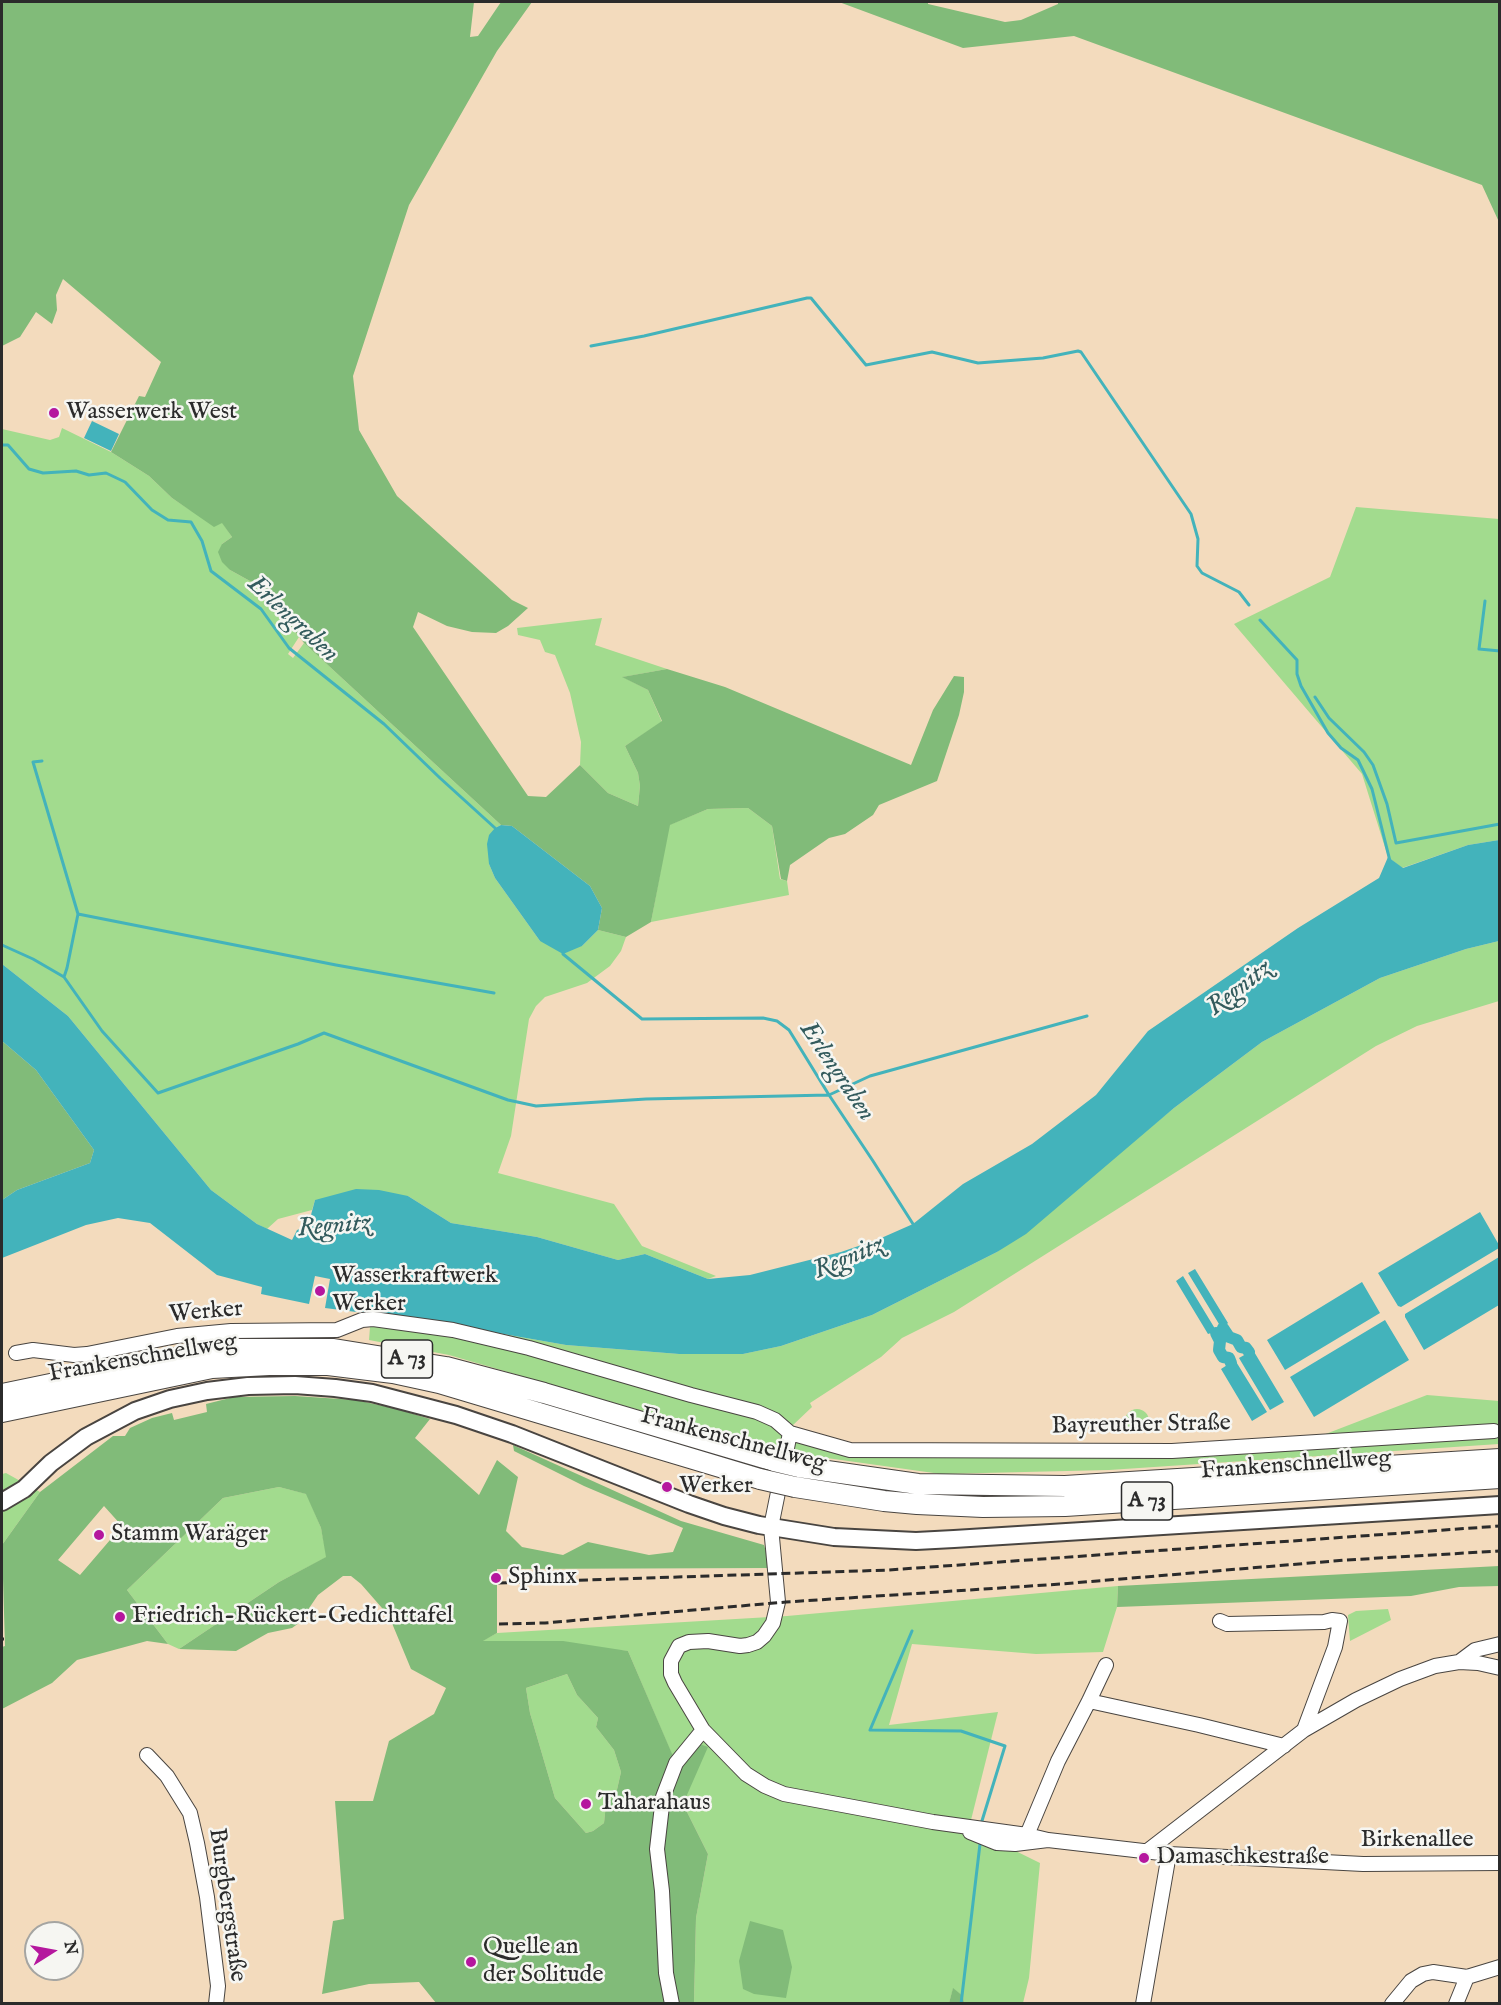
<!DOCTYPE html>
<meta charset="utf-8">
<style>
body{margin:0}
#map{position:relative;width:1501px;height:2005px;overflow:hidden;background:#f3dbbd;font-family:"IM FELL English",serif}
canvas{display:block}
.frame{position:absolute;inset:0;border:3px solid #2b2b2b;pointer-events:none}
.north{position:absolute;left:24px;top:1921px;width:60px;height:60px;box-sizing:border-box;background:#f6f6f2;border:2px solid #a5a5a2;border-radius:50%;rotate:79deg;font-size:16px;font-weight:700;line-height:24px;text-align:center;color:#2b2b2b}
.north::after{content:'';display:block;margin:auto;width:21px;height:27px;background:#b5179e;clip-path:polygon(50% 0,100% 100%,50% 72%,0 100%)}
</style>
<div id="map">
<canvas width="1501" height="2005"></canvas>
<div class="frame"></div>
<div class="north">N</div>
</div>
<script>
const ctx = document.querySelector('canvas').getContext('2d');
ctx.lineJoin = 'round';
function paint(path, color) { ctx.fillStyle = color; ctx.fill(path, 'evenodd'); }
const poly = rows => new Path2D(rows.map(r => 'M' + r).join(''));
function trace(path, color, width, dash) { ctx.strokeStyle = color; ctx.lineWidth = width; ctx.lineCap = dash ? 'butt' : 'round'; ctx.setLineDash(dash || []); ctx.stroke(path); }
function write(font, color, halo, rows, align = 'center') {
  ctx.font = font + ' "IM FELL English",serif'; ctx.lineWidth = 5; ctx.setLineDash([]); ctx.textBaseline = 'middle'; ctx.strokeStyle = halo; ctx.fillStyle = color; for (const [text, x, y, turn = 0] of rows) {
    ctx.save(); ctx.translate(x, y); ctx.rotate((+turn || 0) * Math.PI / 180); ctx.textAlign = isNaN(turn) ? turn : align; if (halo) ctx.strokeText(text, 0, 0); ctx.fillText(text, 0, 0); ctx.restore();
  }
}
paint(poly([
 [62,428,111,452,149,476,172,498,190,510,222,522,232,537,222,544,230,570,259,586,299,637,288,654,293,658,304,643,501,825,495,828,489,864,495,878,540,941,582,946,598,930,626,937,621,951,610,966,587,983,545,997,536,1006,529,1019,511,1136,498,1173,614,1204,642,1246,716,1276,708,1279,645,1254,618,1260,537,1237,451,1223,408,1196,315,1200,312,1210,278,1219,267,1229,257,1224,211,1190,68,1016,2,964,2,429,50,440,59,437],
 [1356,507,1499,519,1499,840,1468,845,1402,868,1388,857,1362,774,1234,624,1330,577],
 [602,618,595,645,667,669,623,677,648,690,662,722,625,746,638,773,640,786,638,806,608,793,580,765,581,742,570,693,555,655,545,652,540,640,518,635,517,628],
 [748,808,772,826,780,879,787,881,789,895,651,922,669,825,708,809],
 [1499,941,1499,1001,1417,1026,1376,1046,954,1312,902,1338,881,1357,810,1403,812,1407,792,1426,851,1446,1151,1448,1310,1440,1427,1395,1499,1401,1499,1444,1109,1470,941,1474,784,1452,449,1355,369,1340,371,1314,435,1322,566,1345,679,1354,743,1354,781,1346,872,1315,997,1252,1174,1108,1262,1042,1380,978,1466,949],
 '1125 1421a12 12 0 1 1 24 0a12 12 0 1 1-24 0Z',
 [6,1473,40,1492,2,1545,2,1474],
 [279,1487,307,1494,321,1528,327,1557,279,1582,179,1649,168,1644,127,1590,223,1498],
 [1118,1586,1117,1607,1103,1652,1036,1654,912,1644,889,1725,998,1712,969,1828,1040,1863,1029,1978,1023,2003,964,2003,963,1996,953,1989,949,2003,694,2003,696,1918,708,1854,683,1804,673,1757,628,1651,482,1641,497,1633,787,1616],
 [1388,1609,1391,1620,1350,1641,1348,1615,1356,1611],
 [567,1674,577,1695,598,1718,596,1727,614,1750,621,1772,616,1794,606,1804,604,1823,593,1831,586,1833,555,1798,530,1713,526,1688]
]), '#a2db8e');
paint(poly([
 [2,2,474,2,470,37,478,36,501,2,532,2,497,51,409,205,353,376,359,430,397,496,512,600,528,608,508,626,496,633,472,632,447,626,418,612,413,627,528,796,546,797,580,765,608,793,638,806,640,786,638,773,625,746,662,721,648,690,622,677,667,669,725,687,911,765,933,710,954,676,964,677,964,692,959,715,937,781,879,805,873,815,845,834,829,838,790,865,787,881,781,879,772,826,748,808,708,809,670,825,651,922,626,937,598,930,602,908,590,886,512,826,501,825,304,643,259,586,230,570,222,562,218,552,222,544,232,537,222,523,214,527,172,498,149,476,111,452,139,396,145,397,161,362,63,279,56,295,57,310,52,324,36,312,20,337,2,346],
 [839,2,928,2,928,4,1005,22,1021,20,1058,4,1058,2,1499,2,1499,222,1482,185,1074,36,963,48],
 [2,1041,36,1070,94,1150,90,1163,17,1190,2,1200],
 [295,1396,356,1400,397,1409,430,1419,415,1438,479,1495,497,1460,518,1477,506,1531,522,1547,563,1555,588,1542,649,1555,673,1552,683,1528,584,1486,514,1451,513,1445,681,1521,764,1545,771,1568,497,1569,497,1633,483,1641,563,1641,628,1651,673,1756,697,1743,708,1747,683,1804,708,1854,696,1918,694,2003,436,2003,419,1982,369,1984,322,1994,333,1921,344,1919,335,1801,373,1801,389,1741,434,1714,446,1688,411,1669,389,1616,361,1584,351,1576,343,1576,318,1595,299,1623,292,1628,268,1633,236,1651,179,1649,279,1582,326,1557,321,1528,306,1494,279,1487,223,1498,127,1590,168,1644,147,1641,77,1660,52,1683,2,1709,2,1647,5,1646,2,1545,40,1492,113,1436,125,1436,130,1428,152,1418,172,1413,174,1420,207,1412,206,1404,234,1397],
 [104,1506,122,1526,80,1575,58,1560],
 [567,1674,577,1695,598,1718,596,1727,614,1750,621,1772,616,1794,606,1804,604,1823,593,1831,586,1833,555,1798,530,1713,526,1688],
 [1499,1566,1499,1586,1459,1587,1411,1596,1117,1607,1118,1586],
 [750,1921,783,1930,792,1967,786,1998,754,1994,743,1989,739,1961],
 [953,1988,963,1996,964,2003,949,2003]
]), '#81bb79');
paint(poly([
 [92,421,119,434,111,451,84,438],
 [501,825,512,826,590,886,602,908,598,930,582,946,563,954,540,941,495,878,489,864,487,844,489,835,495,828],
 [1499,840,1499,941,1466,949,1380,978,1262,1042,1174,1108,1026,1234,997,1252,872,1315,781,1346,743,1354,679,1354,566,1345,435,1322,325,1308,330,1279,315,1276,309,1304,261,1294,262,1287,217,1275,150,1223,118,1218,86,1225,2,1258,2,1200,17,1190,90,1163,94,1150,36,1070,2,1041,2,964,68,1016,211,1190,257,1224,292,1240,297,1230,308,1226,315,1200,356,1189,379,1190,408,1196,451,1223,537,1237,618,1260,645,1254,708,1279,750,1275,841,1252,879,1239,913,1224,963,1184,1032,1144,1096,1095,1148,1031,1298,928,1379,878,1388,857,1403,868,1468,845],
 [1480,1212,1499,1245,1499,1248,1401,1307,1398,1306,1378,1273],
 [1499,1257,1499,1305,1424,1350,1405,1317,1405,1314],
 [1195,1269,1228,1323,1222,1329,1188,1273],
 [1183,1276,1217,1332,1212,1334,1211,1333,1208,1334,1176,1281],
 [1362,1282,1380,1313,1285,1370,1267,1340],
 [1385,1320,1409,1360,1314,1417,1290,1377],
 [1253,1350,1284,1402,1270,1410,1239,1358],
 [1235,1360,1267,1412,1252,1421,1221,1369]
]), '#43b3bb');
trace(poly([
 [591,346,644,336,807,298,811,298,866,365,932,352,978,363,1043,358,1078,351,1081,352,1191,514,1198,539,1197,566,1202,573,1239,592,1249,605],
 [2,445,8,445,29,469,43,473,76,471,89,475,106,473,125,482,152,510,168,520,191,522,202,541,211,571,261,609,289,648,384,724,440,778,495,828],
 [1485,601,1479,649,1500,651],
 [1260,620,1297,660,1297,674,1301,686,1328,733,1341,748,1358,760,1372,789,1390,861],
 [1315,697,1329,718,1364,752,1373,765,1387,804,1396,843,1500,824],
 [42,761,33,762,78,914,67,968,64,977,102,1031,158,1093,298,1044,324,1033,508,1100,536,1106,646,1099,829,1095,870,1076,1087,1016],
 [78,914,336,965,494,993],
 [2,945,33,959,64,977],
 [563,954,642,1019,763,1018,777,1021,789,1030,829,1095,873,1161,913,1224],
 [912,1631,870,1730,961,1731,1005,1746,981,1824],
 [961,2004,980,1844]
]), '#43b3bb', 3);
trace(poly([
 [1223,1328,1229,1337,1237,1340,1241,1347,1246,1348,1249,1352],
 [1216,1333,1220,1341,1219,1350,1223,1357,1229,1358,1231,1363]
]), '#43b3bb', 12);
const minor = poly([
 [16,1353,33,1350,74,1355,87,1354,177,1336,231,1331,337,1330,362,1320,373,1319,453,1330,529,1348,691,1395,757,1412,775,1420,790,1433,850,1450,1172,1451,1494,1431],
 [790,1433,771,1527,778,1602,773,1623,764,1636,757,1642,748,1645,740,1646,708,1641,689,1642,679,1646,671,1661,671,1674,675,1683,703,1730,746,1774,765,1786,784,1794,933,1822,1027,1835,1048,1840],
 [1220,1621,1227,1624,1324,1622,1332,1620,1340,1621,1335,1647,1304,1730],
 [1459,1662,1475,1650,1500,1644],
 [1089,1701,1199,1725,1284,1746],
 [147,1755,167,1776,190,1813,197,1843,207,1897,218,1986,216,2004],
 [970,1832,997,1843,1015,1844,1048,1840,1169,1854,1363,1864,1500,1863],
 [1027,1835,1058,1761,1089,1701,1106,1665],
 [1146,1852,1304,1730,1356,1700,1400,1679,1435,1666,1459,1662,1478,1663,1500,1668],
 [672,2004,666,1973,662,1891,657,1849,663,1797,676,1763,703,1730],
 [1143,2004,1169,1854],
 [1392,2004,1411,1981,1423,1974,1433,1972,1467,1977],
 [1456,2004,1467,1977,1500,1967]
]);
const major = poly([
 [2,1502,24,1489,51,1463,86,1437,135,1411,170,1399,207,1391,248,1386,295,1385,335,1388,372,1393,456,1415,512,1434,689,1504,724,1516,759,1525,834,1537,916,1541,954,1539,1500,1505]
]);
const highway = poly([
 [2,1394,195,1354,237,1349,334,1349,446,1367,544,1393,774,1461],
 [2,1412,212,1368,269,1365,328,1365,393,1373,439,1383,760,1479],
 [799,1467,918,1484,1065,1486,1500,1459],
 [795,1487,884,1501,917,1504,983,1507,1065,1506,1500,1478]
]);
trace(minor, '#494541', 16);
trace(major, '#494541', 20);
trace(highway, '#494541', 22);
trace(minor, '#fff', 14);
trace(major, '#fff', 16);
trace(highway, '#fff', 20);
trace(poly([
 [498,1583,889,1570,1500,1526],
 [2,1604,3,1604],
 [499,1624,545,1623,786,1602,1061,1584,1346,1560,1500,1551],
 [2,1639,4,1639]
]), '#2b2b2b', 3, [9, 4.5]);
const highwayBridge = poly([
 [774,1461,799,1467],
 [760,1479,795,1487]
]);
trace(highwayBridge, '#494541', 22, []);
trace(highwayBridge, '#fff', 20);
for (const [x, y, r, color] of [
 [54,413,6,"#b5179e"],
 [320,1291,6,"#b5179e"],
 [667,1487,6,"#b5179e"],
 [99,1535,6,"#b5179e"],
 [496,1578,6,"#b5179e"],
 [120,1617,6,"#b5179e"],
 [586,1804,6,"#b5179e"],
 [1144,1858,6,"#b5179e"],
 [471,1962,6,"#b5179e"]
]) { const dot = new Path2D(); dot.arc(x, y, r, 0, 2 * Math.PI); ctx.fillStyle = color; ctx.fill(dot); trace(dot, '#f6f6f2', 2); }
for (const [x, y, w] of [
 [407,1359,51],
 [1147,1501,51]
]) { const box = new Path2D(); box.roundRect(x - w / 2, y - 19, w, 38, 4.5); ctx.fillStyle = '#f6f6f2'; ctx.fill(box); trace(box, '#2b2b2b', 1.5); }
write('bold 22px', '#2b2b2b', null, [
 ["A 73",407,1359],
 ["A 73",1147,1501]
]);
write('24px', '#2b2b2b', '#f6f6f2', [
 ["Wasserwerk West",66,413],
 ["Wasserkraftwerk",332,1277],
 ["Werker",332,1305],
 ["Werker",679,1487],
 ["Stamm Waräger",111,1535],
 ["Sphinx",508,1578],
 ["Friedrich-Rückert-Gedichttafel",132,1617],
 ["Taharahaus",598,1804],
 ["Damaschkestraße",1156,1858],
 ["Quelle an",483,1948],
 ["der Solitude",483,1976]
], 'left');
write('24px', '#2b2b2b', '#f6f6f2', [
 ["Werker",206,1313,-5],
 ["Frankenschnellweg",143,1359,-10],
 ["Bayreuther Straße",1141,1426,-1],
 ["Frankenschnellweg",733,1441,15],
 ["Frankenschnellweg",1296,1466,-4],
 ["Birkenallee",1417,1841],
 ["Burgbergstraße",226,1905,82]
]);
write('italic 26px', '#335b5d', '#f6f6f2', [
 ["Erlengraben",292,620,43],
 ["Regnitz",1240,989,-38],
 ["Erlengraben",836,1072,56],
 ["Regnitz",334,1227,-5],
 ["Regnitz",849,1259,-23]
]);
</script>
